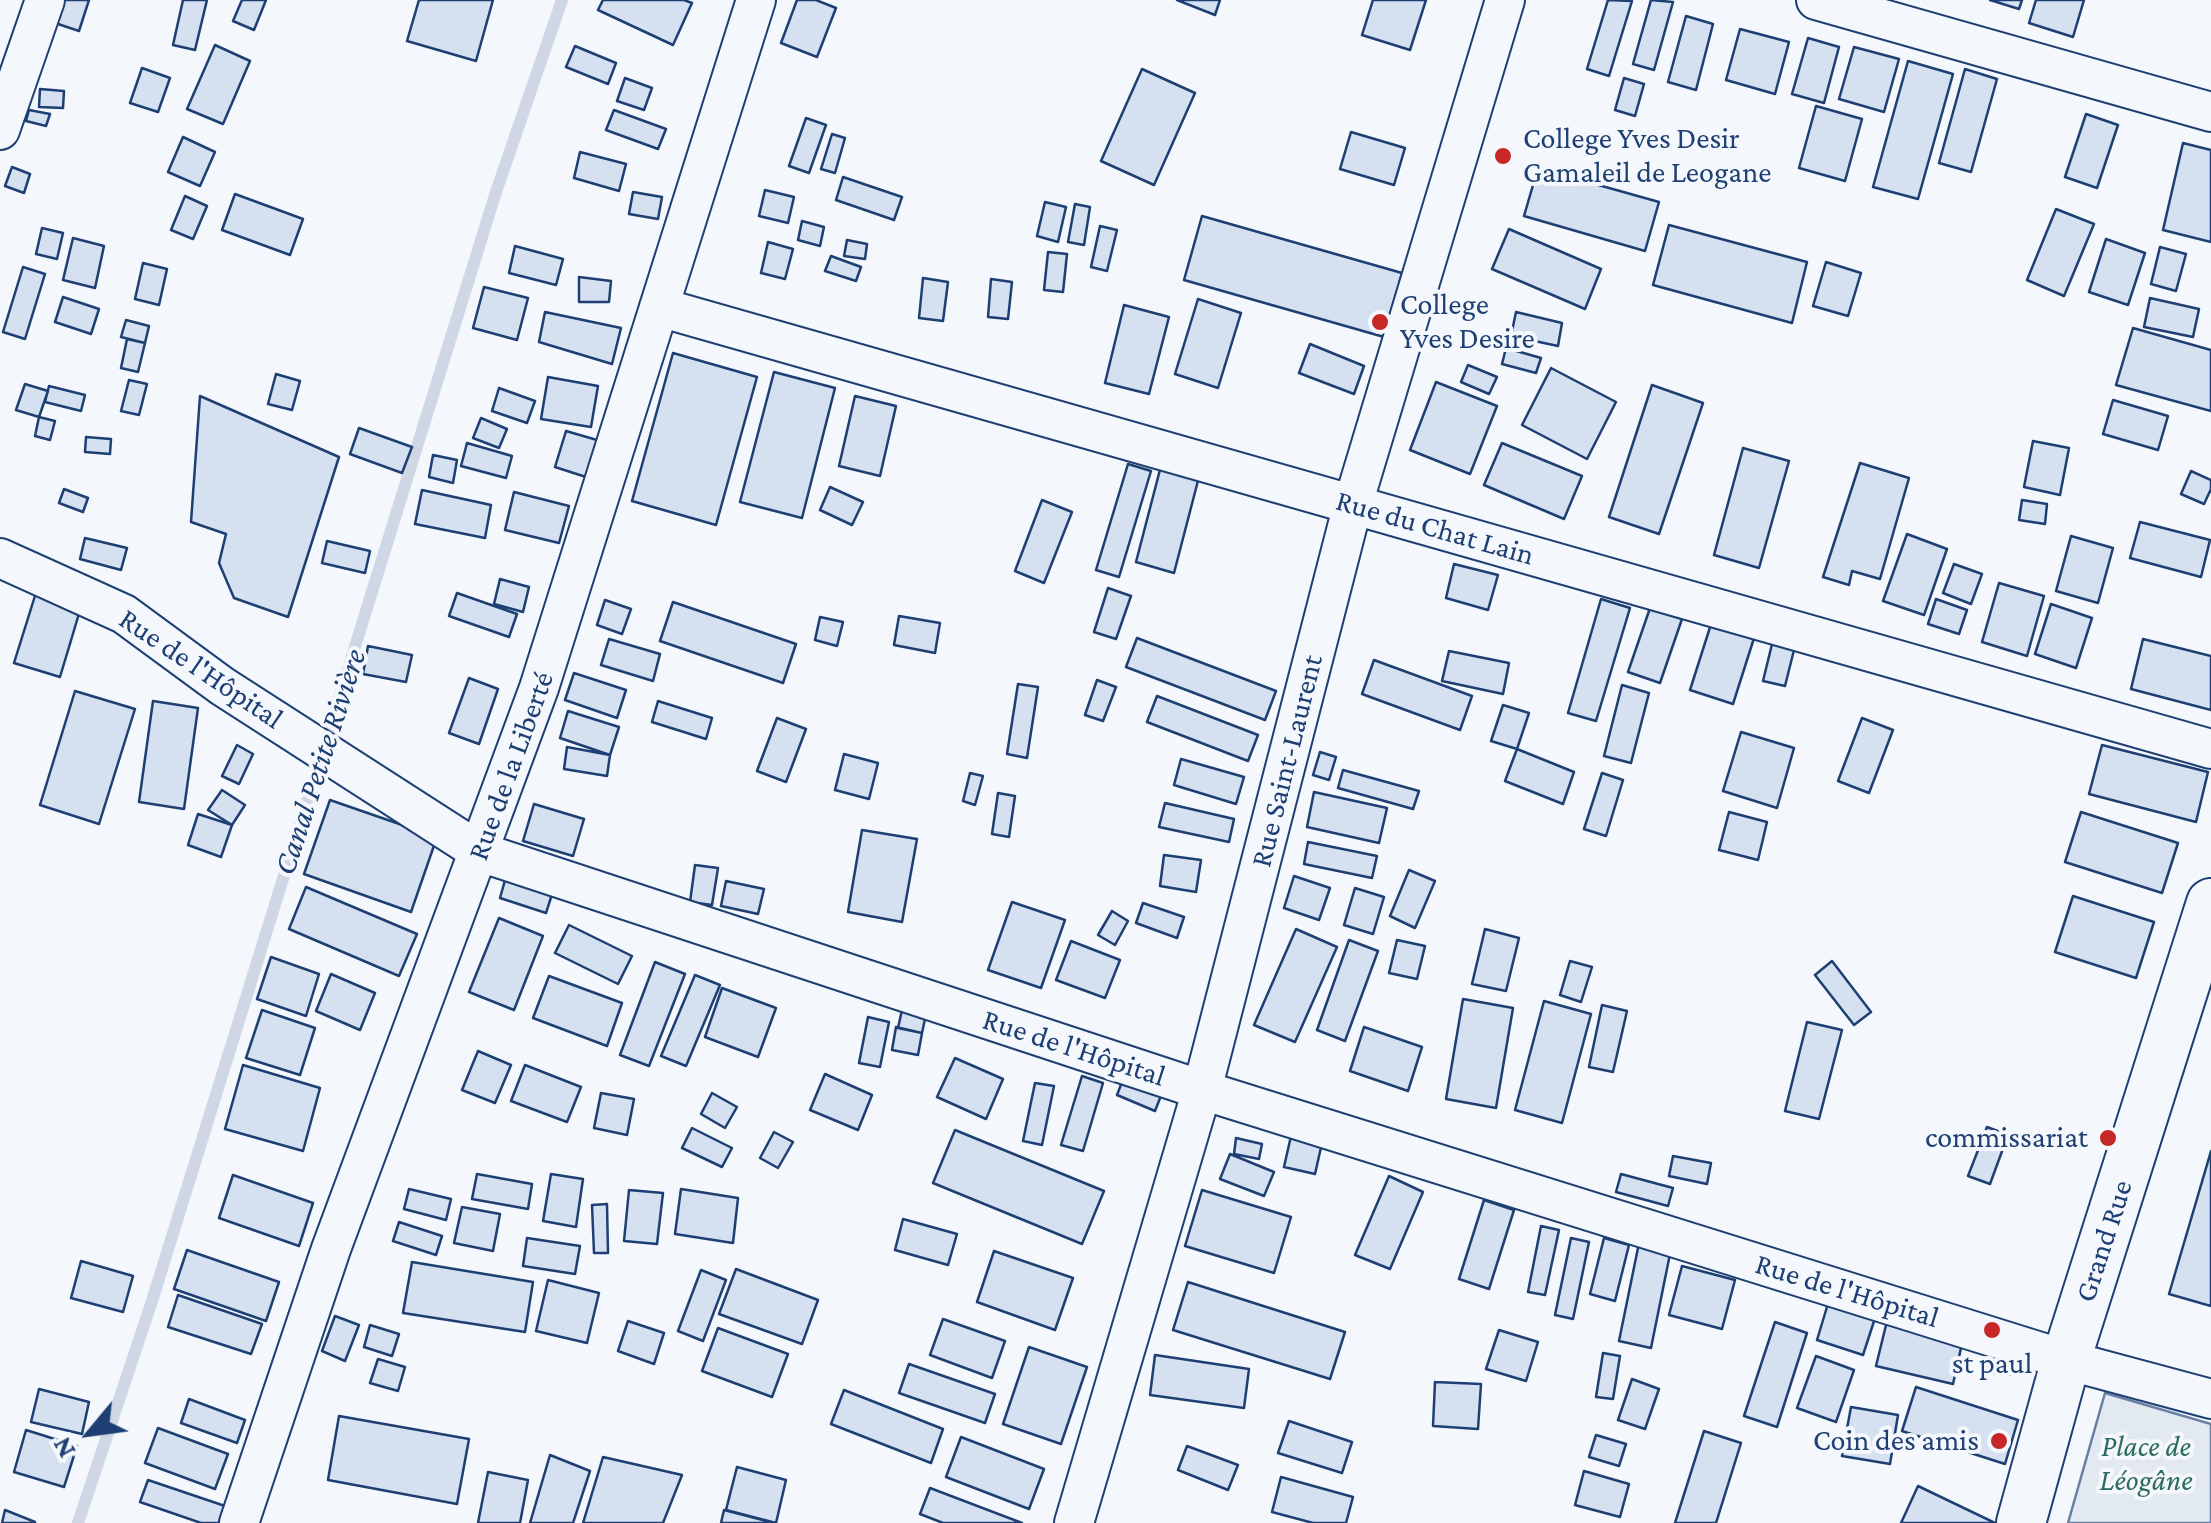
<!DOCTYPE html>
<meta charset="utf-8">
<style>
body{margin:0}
#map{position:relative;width:2211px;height:1523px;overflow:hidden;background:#f4f7fb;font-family:"Crimson Pro",serif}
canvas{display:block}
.north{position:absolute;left:40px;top:1383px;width:100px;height:100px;-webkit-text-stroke:8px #f4f7fb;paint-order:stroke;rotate:241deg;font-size:28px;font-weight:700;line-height:40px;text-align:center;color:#1d3f73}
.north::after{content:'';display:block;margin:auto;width:35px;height:45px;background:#1d3f73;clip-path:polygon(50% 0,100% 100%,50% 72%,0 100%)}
</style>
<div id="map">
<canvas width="2211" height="1523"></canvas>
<div class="north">N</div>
</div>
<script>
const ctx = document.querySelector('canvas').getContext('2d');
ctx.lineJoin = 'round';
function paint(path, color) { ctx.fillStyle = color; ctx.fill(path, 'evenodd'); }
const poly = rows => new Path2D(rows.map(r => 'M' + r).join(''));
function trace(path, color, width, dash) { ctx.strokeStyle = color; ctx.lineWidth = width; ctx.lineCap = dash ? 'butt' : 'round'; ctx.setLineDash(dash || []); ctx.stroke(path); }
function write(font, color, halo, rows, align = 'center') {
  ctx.font = font + ' "Crimson Pro",serif'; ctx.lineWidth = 8; ctx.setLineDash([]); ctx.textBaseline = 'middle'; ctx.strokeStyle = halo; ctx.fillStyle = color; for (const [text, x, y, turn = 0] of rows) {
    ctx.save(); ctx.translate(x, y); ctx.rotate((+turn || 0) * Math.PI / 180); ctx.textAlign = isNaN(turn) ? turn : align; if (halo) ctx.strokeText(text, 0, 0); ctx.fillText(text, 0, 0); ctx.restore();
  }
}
const green = poly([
 [2105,1393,2211,1424,2211,1523,2068,1523,2105,1393]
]);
paint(green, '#e3e9f0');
trace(green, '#687fa3', 2.5);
trace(poly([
 [78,1523,152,1301,496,192,562,0]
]), '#cfd7e4', 12);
const building = poly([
 [62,0,89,0,79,31,55,23,62,0],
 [183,0,207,0,195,50,173,45,183,0],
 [242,0,266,0,254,30,233,21,242,0],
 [419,0,493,0,476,61,407,41,419,0],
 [603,0,684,0,692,3,673,45,598,10,603,0],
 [797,0,816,0,836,8,817,57,781,43,797,0],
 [1177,0,1220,0,1215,15,1177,0],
 [1373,0,1426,0,1410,50,1362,35,1373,0],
 [1608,0,1632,1,1609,76,1587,69,1608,0],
 [1651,0,1673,2,1654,70,1633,64,1651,0],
 [1990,0,2022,0,2019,9,1990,0],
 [2036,0,2084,0,2073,37,2029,23,2036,0],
 [1686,16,1713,24,1696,90,1668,82,1686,16],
 [1740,29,1789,42,1775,94,1726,80,1740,29],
 [1808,38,1839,47,1824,103,1792,94,1808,38],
 [215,45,250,61,223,124,187,109,215,45],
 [575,46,616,63,608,84,566,67,575,46],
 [1854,47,1899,59,1884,112,1839,99,1854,47],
 [1908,61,1953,74,1918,199,1873,187,1908,61],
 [142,68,170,78,158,112,130,103,142,68],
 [1142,69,1195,93,1154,185,1101,161,1142,69],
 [1965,69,1997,79,1971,172,1939,163,1965,69],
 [625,78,652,88,644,110,617,101,625,78],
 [1624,78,1644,84,1635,116,1615,110,1624,78],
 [40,89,64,91,63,108,39,107,40,89],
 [1816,106,1862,119,1845,181,1799,168,1816,106],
 [29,110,50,114,46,126,26,121,29,110],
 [614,110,666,129,658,149,606,130,614,110],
 [2086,114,2118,125,2097,188,2065,177,2086,114],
 [806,118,826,125,809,173,789,166,806,118],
 [1351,132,1405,148,1394,185,1340,169,1351,132],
 [832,134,845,138,835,173,821,169,832,134],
 [183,137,215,152,200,186,168,172,183,137],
 [2183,143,2211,150,2211,242,2163,230,2183,143],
 [580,152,626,164,619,191,574,178,580,152],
 [12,167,30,174,24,193,5,186,12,167],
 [1538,168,1659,202,1645,251,1524,216,1538,168],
 [843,177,902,197,894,220,836,200,843,177],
 [765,190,794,197,788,223,759,216,765,190],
 [633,192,662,197,658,219,629,214,633,192],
 [235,194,303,219,290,255,222,230,235,194],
 [185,196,207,206,193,239,171,230,185,196],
 [1045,202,1066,207,1058,242,1037,236,1045,202],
 [1075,204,1090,207,1084,245,1068,242,1075,204],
 [2056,209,2094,224,2064,296,2027,280,2056,209],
 [1202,216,1402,273,1384,337,1184,280,1202,216],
 [802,221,824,227,820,246,798,240,802,221],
 [1669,225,1807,262,1792,323,1653,285,1669,225],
 [1100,226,1117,230,1107,271,1091,267,1100,226],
 [42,228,63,233,57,259,36,254,42,228],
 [1509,229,1601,269,1585,309,1492,269,1509,229],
 [73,238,104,246,95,288,63,280,73,238],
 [2106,239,2145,253,2128,305,2089,292,2106,239],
 [847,240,867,244,865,259,844,256,847,240],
 [768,242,793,249,785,279,761,273,768,242],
 [515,246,563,259,556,285,509,273,515,246],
 [2160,247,2186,254,2176,291,2151,284,2160,247],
 [1048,252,1067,254,1063,292,1044,290,1048,252],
 [831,256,861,267,856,281,825,271,831,256],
 [1826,262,1861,273,1848,316,1813,306,1826,262],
 [143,263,167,269,159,305,135,299,143,263],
 [23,267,45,274,25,339,3,332,23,267],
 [579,277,611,281,609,302,579,302,579,277],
 [923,278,948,282,943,321,919,318,923,278],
 [991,279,1012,282,1008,319,988,317,991,279],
 [484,287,528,298,517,340,473,328,484,287],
 [63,297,99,309,91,334,55,322,63,297],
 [2150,298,2199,309,2193,337,2144,327,2150,298],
 [1198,299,1241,313,1218,388,1175,374,1198,299],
 [1124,305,1169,317,1149,394,1105,383,1124,305],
 [545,312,621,328,612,364,539,342,545,312],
 [1516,312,1562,323,1558,346,1511,336,1516,312],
 [126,320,149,326,145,343,121,337,126,320],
 [2133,328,2211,350,2211,411,2116,385,2133,328],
 [127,339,145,343,138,372,121,368,127,339],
 [1310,344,1364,366,1354,394,1299,373,1310,344],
 [1506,348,1541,358,1536,373,1502,364,1506,348],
 [673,353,757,377,716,525,632,501,673,353],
 [1468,365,1497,377,1489,394,1461,382,1468,365],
 [1551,368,1616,402,1587,459,1522,425,1551,368],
 [774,372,835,388,802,518,740,502,774,372],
 [276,374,300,381,292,410,268,404,276,374],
 [548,377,598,386,591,427,541,419,548,377],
 [129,380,147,384,139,415,121,411,129,380],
 [1436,382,1497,406,1470,474,1410,450,1436,382],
 [25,384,48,391,39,417,16,410,25,384],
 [1652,385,1703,403,1659,534,1609,517,1652,385],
 [49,386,85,395,81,411,45,402,49,386],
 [499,388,535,401,527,423,492,411,499,388],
 [200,396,339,457,288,617,234,598,219,563,226,534,191,522,200,396],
 [855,396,896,406,880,476,839,466,855,396],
 [2113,400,2168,416,2158,450,2103,434,2113,400],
 [39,417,55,421,50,440,35,436,39,417],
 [481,418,507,429,499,448,473,438,481,418],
 [359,428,412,447,402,473,350,454,359,428],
 [566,431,597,440,586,477,555,467,566,431],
 [86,437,111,439,110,454,85,452,86,437],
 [2033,441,2069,448,2060,495,2024,487,2033,441],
 [467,443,512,456,506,478,461,466,467,443],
 [1502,443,1582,476,1564,519,1484,485,1502,443],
 [1743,448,1789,461,1759,568,1714,555,1743,448],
 [433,455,457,460,453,483,429,477,433,455],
 [1162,462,1200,473,1174,573,1136,562,1162,462],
 [1860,463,1909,478,1880,579,1852,571,1849,585,1823,577,1860,463],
 [1128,464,1151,471,1119,577,1096,570,1128,464],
 [2191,471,2211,480,2211,489,2204,504,2181,494,2191,471],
 [830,487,863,502,852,525,820,510,830,487],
 [64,489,88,498,83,512,59,503,64,489],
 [422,490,491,505,485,538,415,524,422,490],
 [514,492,569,506,559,543,505,530,514,492],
 [1042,500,1072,512,1044,583,1015,571,1042,500],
 [2022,500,2047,504,2045,524,2019,520,2022,500],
 [2140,522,2210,540,2201,577,2130,558,2140,522],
 [1907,534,1947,549,1924,615,1883,601,1907,534],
 [2071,536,2113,548,2098,603,2056,591,2071,536],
 [85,538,127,548,121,570,80,559,85,538],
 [327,541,370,551,365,573,322,563,327,541],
 [1454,564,1498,575,1488,610,1446,598,1454,564],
 [1954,564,1982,574,1971,604,1943,593,1954,564],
 [500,579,529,587,523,612,494,604,500,579],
 [39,583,84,597,60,677,14,663,39,583],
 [1999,583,2044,596,2027,656,1982,642,1999,583],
 [1108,588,1131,596,1116,639,1094,632,1108,588],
 [457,593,517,614,509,637,449,616,457,593],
 [1601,599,1630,608,1596,721,1568,713,1601,599],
 [1936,599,1967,610,1959,634,1928,624,1936,599],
 [605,600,631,609,622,634,597,625,605,600],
 [673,602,796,644,783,683,660,641,673,602],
 [2051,604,2092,618,2076,668,2035,654,2051,604],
 [1650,608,1682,619,1660,683,1628,672,1650,608],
 [899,616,940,623,935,653,894,645,899,616],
 [820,617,843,622,837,646,815,640,820,617],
 [1712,621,1755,635,1733,704,1690,690,1712,621],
 [1774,636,1796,642,1785,686,1763,681,1774,636],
 [1137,638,1276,691,1265,720,1126,667,1137,638],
 [609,639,660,654,653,681,601,665,609,639],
 [2143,639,2211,656,2211,710,2131,689,2143,639],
 [368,646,412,655,406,682,363,674,368,646],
 [1449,651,1509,663,1503,694,1442,681,1449,651],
 [1374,660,1472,696,1460,730,1362,694,1374,660],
 [574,673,626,690,617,718,565,700,574,673],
 [469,678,498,689,479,744,449,733,469,678],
 [1097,680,1116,687,1103,721,1085,715,1097,680],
 [1018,684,1038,687,1027,758,1007,754,1018,684],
 [1622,685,1649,693,1631,763,1604,756,1622,685],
 [75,691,135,709,99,824,40,805,75,691],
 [1157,696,1258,735,1248,761,1147,722,1157,696],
 [153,701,198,708,184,809,139,802,153,701],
 [658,701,712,718,706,739,652,722,658,701],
 [1503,705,1529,713,1517,749,1491,741,1503,705],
 [568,711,619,727,610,755,560,738,568,711],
 [777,718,806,729,786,782,757,771,777,718],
 [1862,718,1893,730,1869,793,1838,781,1862,718],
 [1741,732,1794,748,1777,808,1723,791,1741,732],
 [237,745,253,754,239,784,222,776,237,745],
 [2102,745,2208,772,2196,822,2089,794,2102,745],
 [567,747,610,755,607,776,564,769,567,747],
 [1517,749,1574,772,1563,804,1505,781,1517,749],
 [1320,752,1336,757,1329,780,1313,775,1320,752],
 [844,754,878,763,869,799,835,790,844,754],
 [1181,759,1244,777,1236,804,1174,785,1181,759],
 [1343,770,1419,791,1413,809,1338,788,1343,770],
 [970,773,983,776,975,805,963,801,970,773],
 [1602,773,1623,780,1606,836,1584,829,1602,773],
 [222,790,245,805,232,825,208,810,222,790],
 [1314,792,1387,808,1379,843,1307,827,1314,792],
 [998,793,1015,796,1009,837,992,834,998,793],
 [330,800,437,837,411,912,304,874,330,800],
 [1165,803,1234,819,1229,842,1159,827,1165,803],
 [534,804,584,819,573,856,523,841,534,804],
 [1729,812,1767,822,1758,860,1719,850,1729,812],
 [2081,812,2178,843,2162,893,2065,862,2081,812],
 [198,814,232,825,221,857,188,845,198,814],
 [862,830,917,839,902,922,848,912,862,830],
 [1308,842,1377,856,1372,878,1304,864,1308,842],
 [1164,855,1201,860,1196,892,1160,886,1164,855],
 [695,865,718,868,712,905,690,902,695,865],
 [1409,870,1435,881,1415,928,1390,916,1409,870],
 [507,873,554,888,546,913,500,898,507,873],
 [1294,876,1330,888,1319,920,1284,908,1294,876],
 [726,881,764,889,758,914,721,906,726,881],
 [306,887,417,934,399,976,289,929,306,887],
 [1355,888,1384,897,1373,934,1344,925,1355,888],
 [2073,896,2154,922,2136,978,2055,952,2073,896],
 [1012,902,1065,920,1041,988,988,970,1012,902],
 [1143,903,1184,917,1177,938,1136,923,1143,903],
 [1112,911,1128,921,1115,945,1098,935,1112,911],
 [499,918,543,936,514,1010,469,992,499,918],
 [569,925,632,956,618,984,555,953,569,925],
 [1296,929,1337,947,1295,1042,1254,1025,1296,929],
 [1485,929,1519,938,1506,991,1472,984,1485,929],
 [1349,940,1378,951,1345,1041,1317,1030,1349,940],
 [1397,940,1425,946,1417,979,1389,973,1397,940],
 [1071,941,1120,960,1105,998,1056,980,1071,941],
 [271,957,319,974,306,1016,257,999,271,957],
 [1570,961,1592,967,1581,1002,1560,995,1570,961],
 [1832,961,1871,1012,1854,1025,1815,975,1832,961],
 [655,962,685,974,649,1066,620,1055,655,962],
 [331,974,375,993,360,1030,316,1011,331,974],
 [695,975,720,985,686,1066,661,1056,695,975],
 [549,976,622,1003,607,1046,533,1018,549,976],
 [722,988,776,1008,758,1057,705,1037,722,988],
 [1463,999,1513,1008,1496,1108,1446,1099,1463,999],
 [904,1001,928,1005,922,1033,898,1028,904,1001],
 [1544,1001,1591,1014,1562,1123,1515,1110,1544,1001],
 [1602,1005,1627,1011,1613,1072,1589,1067,1602,1005],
 [262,1010,315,1028,300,1075,246,1058,262,1010],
 [868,1017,889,1022,880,1067,859,1063,868,1017],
 [1807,1022,1842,1030,1819,1119,1785,1111,1807,1022],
 [896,1027,922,1033,918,1055,892,1050,896,1027],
 [1364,1027,1422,1047,1408,1091,1350,1071,1364,1027],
 [478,1051,511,1065,495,1103,462,1090,478,1051],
 [955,1058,1003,1079,986,1119,937,1097,955,1058],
 [243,1065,320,1088,303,1151,225,1129,243,1065],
 [525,1065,581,1087,567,1122,511,1101,525,1065],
 [825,1074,872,1095,858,1130,810,1110,825,1074],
 [1082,1076,1103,1083,1083,1151,1061,1145,1082,1076],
 [1124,1077,1162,1093,1155,1111,1117,1095,1124,1077],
 [1035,1083,1054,1086,1042,1145,1023,1141,1035,1083],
 [601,1093,634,1099,627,1135,594,1128,601,1093],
 [712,1093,737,1107,725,1128,701,1114,712,1093],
 [1987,1127,2008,1135,1990,1184,1968,1176,1987,1127],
 [692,1128,732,1148,722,1167,682,1148,692,1128],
 [955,1130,1104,1191,1082,1244,933,1183,955,1130],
 [774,1132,793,1142,778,1168,760,1158,774,1132],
 [1291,1136,1322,1143,1315,1174,1284,1167,1291,1136],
 [1236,1138,1262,1144,1259,1159,1234,1154,1236,1138],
 [2211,1151,2211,1306,2169,1294,2211,1151],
 [1230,1154,1274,1172,1264,1196,1220,1179,1230,1154],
 [1673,1156,1711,1163,1707,1184,1669,1176,1673,1156],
 [477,1174,532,1184,528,1209,472,1199,477,1174],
 [551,1174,583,1179,576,1227,543,1221,551,1174],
 [1621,1174,1673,1188,1668,1206,1616,1192,1621,1174],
 [233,1175,313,1203,299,1246,219,1218,233,1175],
 [1389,1176,1423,1192,1390,1269,1355,1255,1389,1176],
 [409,1189,451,1199,446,1220,404,1209,409,1189],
 [681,1189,738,1198,733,1243,675,1234,681,1189],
 [629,1190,663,1193,657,1244,624,1241,629,1190],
 [1202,1190,1291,1217,1274,1273,1185,1246,1202,1190],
 [1484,1200,1514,1210,1489,1289,1459,1279,1484,1200],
 [607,1204,608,1253,594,1253,592,1205,607,1204],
 [462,1207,500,1214,493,1251,454,1243,462,1207],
 [903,1219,957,1234,948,1265,895,1250,903,1219],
 [399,1222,442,1236,436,1255,393,1241,399,1222],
 [1541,1226,1559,1230,1545,1295,1528,1292,1541,1226],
 [527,1238,580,1246,575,1274,523,1266,527,1238],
 [1571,1238,1589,1242,1573,1319,1555,1315,1571,1238],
 [1604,1238,1629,1245,1615,1301,1590,1294,1604,1238],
 [1639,1243,1671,1249,1651,1348,1619,1341,1639,1243],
 [187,1250,279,1282,266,1321,174,1289,187,1250],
 [994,1251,1073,1278,1055,1330,977,1302,994,1251],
 [81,1261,133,1276,123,1312,71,1298,81,1261],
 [412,1262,533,1282,525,1332,403,1313,412,1262],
 [1682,1266,1735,1280,1722,1329,1669,1315,1682,1266],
 [736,1269,818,1300,802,1344,719,1314,736,1269],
 [701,1270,726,1280,703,1341,678,1331,701,1270],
 [548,1280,599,1293,587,1343,536,1331,548,1280],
 [1188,1282,1345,1332,1330,1379,1173,1330,1188,1282],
 [178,1295,262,1324,251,1354,168,1327,178,1295],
 [1830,1297,1877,1312,1863,1355,1817,1340,1830,1297],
 [335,1316,359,1325,345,1361,322,1351,335,1316],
 [943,1319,1005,1341,992,1378,930,1355,943,1319],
 [628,1321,664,1333,654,1364,618,1351,628,1321],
 [1887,1321,1963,1339,1953,1384,1876,1366,1887,1321],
 [1775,1322,1807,1333,1777,1427,1744,1416,1775,1322],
 [370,1325,399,1334,392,1356,364,1347,370,1325],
 [718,1328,788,1354,772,1397,702,1371,718,1328],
 [1499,1330,1538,1342,1526,1381,1486,1369,1499,1330],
 [1029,1347,1087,1367,1061,1444,1003,1424,1029,1347],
 [1988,1352,2030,1354,2029,1375,1988,1373,1988,1352],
 [1603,1353,1620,1356,1613,1399,1596,1397,1603,1353],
 [1155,1355,1249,1369,1244,1408,1150,1395,1155,1355],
 [1816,1356,1854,1370,1836,1422,1797,1408,1816,1356],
 [378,1359,405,1367,398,1391,370,1383,378,1359],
 [909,1364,995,1394,985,1423,899,1393,909,1364],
 [1632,1379,1659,1389,1645,1429,1618,1420,1632,1379],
 [1435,1382,1481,1384,1478,1429,1433,1426,1435,1382],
 [1916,1387,2018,1420,2005,1464,1902,1431,1916,1387],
 [39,1389,89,1402,82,1434,31,1422,39,1389],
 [844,1390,943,1429,931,1463,831,1424,844,1390],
 [189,1399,245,1420,237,1443,181,1423,189,1399],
 [1851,1407,1898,1415,1890,1464,1842,1456,1851,1407],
 [339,1416,469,1439,457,1504,328,1480,339,1416],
 [1289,1421,1352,1442,1342,1473,1278,1453,1289,1421],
 [158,1428,228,1454,215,1489,145,1463,158,1428],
 [26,1430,77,1446,64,1487,14,1472,26,1430],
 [1704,1431,1741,1443,1716,1523,1675,1523,1704,1431],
 [1596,1435,1626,1444,1619,1466,1589,1457,1596,1435],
 [961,1437,1044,1469,1029,1509,946,1477,961,1437],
 [1187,1446,1238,1465,1228,1490,1178,1470,1187,1446],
 [550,1455,590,1471,573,1523,530,1523,550,1455],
 [603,1457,682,1475,663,1523,583,1523,603,1457],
 [737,1467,786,1480,776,1523,726,1510,737,1467],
 [1584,1471,1629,1484,1620,1517,1575,1505,1584,1471],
 [488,1472,528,1480,520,1523,478,1523,488,1472],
 [1281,1477,1353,1497,1346,1523,1313,1523,1272,1512,1281,1477],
 [148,1480,225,1506,219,1523,201,1523,140,1502,148,1480],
 [1918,1486,1995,1523,1901,1523,1918,1486],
 [930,1488,1022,1523,943,1523,920,1514,930,1488],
 [5,1510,35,1522,35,1523,2,1523,5,1510],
 [724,1510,774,1523,721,1523,724,1510]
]);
paint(building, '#d5e0f0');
trace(building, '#1d3f73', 2.5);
const minor = poly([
 [1816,0,2211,112],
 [0,130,45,0],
 [659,307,2211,749],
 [0,558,124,614,222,686,480,852,1202,1090,2066,1360,2211,1399],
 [239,1523,331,1249,539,688,756,0],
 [1074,1523,1202,1090,1353,504,1505,0]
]);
const tertiary = poly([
 [2021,1523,2066,1360,2211,903]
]);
trace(minor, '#1d3f73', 42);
trace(tertiary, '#1d3f73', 52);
trace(minor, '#f4f7fb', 38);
trace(tertiary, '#f4f7fb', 48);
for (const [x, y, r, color] of [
 [1503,156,10,"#c62828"],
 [1380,322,10,"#c62828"],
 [2108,1138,10,"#c62828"],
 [1992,1330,10,"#c62828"],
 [1999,1441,10,"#c62828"]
]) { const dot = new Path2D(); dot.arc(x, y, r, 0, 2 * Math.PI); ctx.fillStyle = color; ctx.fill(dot); trace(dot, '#f4f7fb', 4); }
write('30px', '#1d3f73', '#f4f7fb', [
 ["College Yves Desir",1523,139],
 ["Gamaleil de Leogane",1523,173],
 ["College",1400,305],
 ["Yves Desire",1400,339],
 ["commissariat",2088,1138,"right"],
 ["st paul",1992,1364,"center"],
 ["Coin des amis",1979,1441,"right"]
], 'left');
write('30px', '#1d3f73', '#f4f7fb', [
 ["Rue du Chat Lain",1435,528,16],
 ["Rue de l'Hôpital",201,669,34],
 ["Rue Saint-Laurent",1287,761,-76],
 ["Rue de la Liberté",511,766,-70],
 ["Rue de l'Hôpital",1074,1048,18],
 ["Grand Rue",2104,1241,-72],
 ["Rue de l'Hôpital",1847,1291,17]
]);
write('italic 30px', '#2c6c60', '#f4f7fb', [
 ["Place de",2146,1447],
 ["Léogâne",2146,1481]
]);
write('italic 32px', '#1d3f73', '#f4f7fb', [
 ["Canal Petite Rivière",320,762,-72]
]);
</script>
